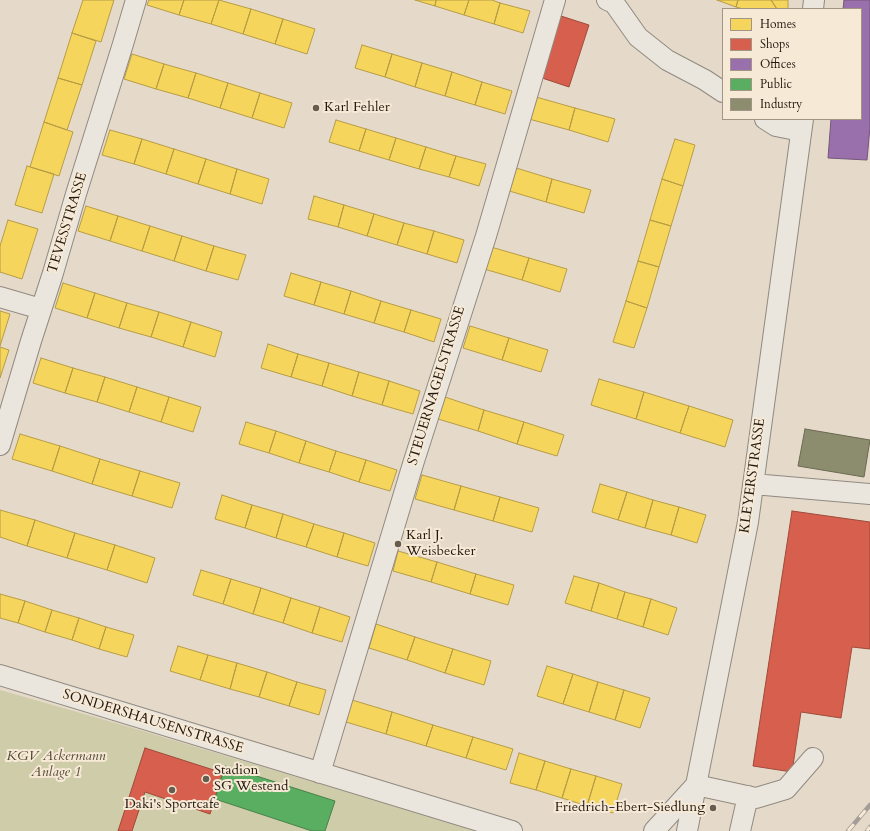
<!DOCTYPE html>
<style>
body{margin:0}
#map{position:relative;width:870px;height:831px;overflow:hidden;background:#e5daca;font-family:Cardo,serif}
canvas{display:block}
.legend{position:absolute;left:722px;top:8px;width:140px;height:112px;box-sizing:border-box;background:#f6e9d5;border:1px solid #a19586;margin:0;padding:5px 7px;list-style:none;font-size:12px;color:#22180f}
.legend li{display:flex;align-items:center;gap:8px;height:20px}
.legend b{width:20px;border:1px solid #a19586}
</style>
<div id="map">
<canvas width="870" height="831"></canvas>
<ul class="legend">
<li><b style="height:11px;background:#f6d55c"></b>Homes</li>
<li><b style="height:11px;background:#d6604d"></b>Shops</li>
<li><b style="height:11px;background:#9970ab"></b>Offices</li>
<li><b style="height:11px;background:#5aae61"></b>Public</li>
<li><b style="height:11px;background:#8c8c6e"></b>Industry</li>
</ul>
</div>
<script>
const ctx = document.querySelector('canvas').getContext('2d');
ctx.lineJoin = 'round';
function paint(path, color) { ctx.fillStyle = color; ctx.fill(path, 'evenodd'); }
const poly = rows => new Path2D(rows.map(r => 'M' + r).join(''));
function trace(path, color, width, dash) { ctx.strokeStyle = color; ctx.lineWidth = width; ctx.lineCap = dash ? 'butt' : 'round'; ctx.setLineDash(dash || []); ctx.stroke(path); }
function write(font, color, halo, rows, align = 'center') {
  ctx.font = font + ' Cardo,serif'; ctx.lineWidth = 4; ctx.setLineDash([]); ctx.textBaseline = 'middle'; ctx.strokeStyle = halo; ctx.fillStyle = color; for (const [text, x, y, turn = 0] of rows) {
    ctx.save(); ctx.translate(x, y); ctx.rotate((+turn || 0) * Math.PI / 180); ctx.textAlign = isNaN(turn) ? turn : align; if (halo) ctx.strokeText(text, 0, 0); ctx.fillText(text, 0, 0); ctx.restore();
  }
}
paint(poly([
 [0,690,126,726,478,831,0,831]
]), '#cfccaa');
const homes = poly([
 [83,0,114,0,101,42,72,33,83,0],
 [149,0,184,0,179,15,147,5,149,0],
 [184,0,219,0,211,24,179,15,184,0],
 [219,0,251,9,243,34,211,24,219,0],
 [415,0,436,0,435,6,415,0],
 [436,0,469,0,464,15,435,6,436,0],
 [469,0,492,0,500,3,494,24,464,15,469,0],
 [717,0,738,0,736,7,717,0],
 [738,0,771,0,777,9,743,9,736,7,738,0],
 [771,0,788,0,788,9,777,9,771,0],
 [500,3,530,11,523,33,494,24,500,3],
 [251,9,283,19,275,44,243,34,251,9],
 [283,19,315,29,307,54,275,44,283,19],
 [72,33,96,41,82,85,58,78,72,33],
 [362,45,392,54,385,77,355,68,362,45],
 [132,54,164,64,156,89,124,79,132,54],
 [392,54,422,63,415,87,385,77,392,54],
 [422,63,452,72,445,96,415,87,422,63],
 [164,64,196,73,188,98,156,89,164,64],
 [452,72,482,82,475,105,445,96,452,72],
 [196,73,228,83,220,108,188,98,196,73],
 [58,78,82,85,67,130,44,122,58,78],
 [482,82,512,91,505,114,475,105,482,82],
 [228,83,260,93,252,118,220,108,228,83],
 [260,93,292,103,284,128,252,118,260,93],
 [536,97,575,108,569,130,529,119,536,97],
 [575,108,615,119,608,142,569,130,575,108],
 [336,120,366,129,359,151,329,142,336,120],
 [44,122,73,132,59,176,30,167,44,122],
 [366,129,396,138,389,160,359,151,366,129],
 [110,130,142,139,134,164,102,155,110,130],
 [396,138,426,147,419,169,389,160,396,138],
 [142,139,174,149,166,174,134,164,142,139],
 [675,139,695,145,683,186,662,179,675,139],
 [426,147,456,156,449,177,419,169,426,147],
 [174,149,206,159,198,184,166,174,174,149],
 [456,156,486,164,479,186,449,177,456,156],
 [206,159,237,169,230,194,198,184,206,159],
 [27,166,54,174,42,213,15,205,27,166],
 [513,167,552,179,546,202,506,190,513,167],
 [237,169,269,179,262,204,230,194,237,169],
 [552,179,591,190,584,213,546,202,552,179],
 [662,179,683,186,671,226,650,220,662,179],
 [314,196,344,205,338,227,308,219,314,196],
 [344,205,374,214,367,236,338,227,344,205],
 [86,206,118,216,110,241,78,231,86,206],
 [374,214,404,223,397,245,367,236,374,214],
 [118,216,150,226,142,251,110,241,118,216],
 [8,220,38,229,22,279,0,272,0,246,8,220],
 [650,220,671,226,659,267,638,261,650,220],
 [404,223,434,231,427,254,397,245,404,223],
 [150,226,182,236,174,261,142,251,150,226],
 [434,231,464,240,457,263,427,254,434,231],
 [182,236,214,246,206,271,174,261,182,236],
 [214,246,246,255,238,280,206,271,214,246],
 [491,247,529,258,522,280,484,269,491,247],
 [529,258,567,269,560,292,522,280,529,258],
 [638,261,659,267,647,308,626,301,638,261],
 [291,273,321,282,314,305,284,296,291,273],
 [321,282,351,291,344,314,314,305,321,282],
 [63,283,95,293,87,318,55,308,63,283],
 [351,291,381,301,374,323,344,314,351,291],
 [95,293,127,303,119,328,87,318,95,293],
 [381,301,411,310,404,332,374,323,381,301],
 [626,301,647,308,634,348,613,342,626,301],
 [127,303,159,312,151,337,119,328,127,303],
 [411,310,441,319,434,342,404,332,411,310],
 [0,311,10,314,0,346,0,311],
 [159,312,191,322,183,347,151,337,159,312],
 [191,322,222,332,215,357,183,347,191,322],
 [470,326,509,338,502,360,463,348,470,326],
 [509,338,548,350,541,372,502,360,509,338],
 [268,344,298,354,291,377,261,368,268,344],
 [0,347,9,350,0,378,0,347],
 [298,354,329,363,322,386,291,377,298,354],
 [41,358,73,368,65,393,33,383,41,358],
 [329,363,359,372,352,396,322,386,329,363],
 [73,368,105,377,97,402,65,393,73,368],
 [359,372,389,381,382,405,352,396,359,372],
 [105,377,137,387,129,412,97,402,105,377],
 [599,379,644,392,636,419,591,405,599,379],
 [389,381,420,391,413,414,382,405,389,381],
 [137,387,169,397,161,422,129,412,137,387],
 [644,392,689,406,680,433,636,419,644,392],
 [169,397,201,407,193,432,161,422,169,397],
 [445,397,484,410,478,431,438,419,445,397],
 [689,406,733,420,725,447,680,433,689,406],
 [484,410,524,422,517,444,478,431,484,410],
 [246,422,276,431,269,453,239,444,246,422],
 [524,422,564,435,557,456,517,444,524,422],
 [276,431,306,441,299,463,269,453,276,431],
 [20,434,60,446,52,471,12,459,20,434],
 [306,441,336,451,329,472,299,463,306,441],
 [60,446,100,459,92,484,52,471,60,446],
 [336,451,366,460,359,482,329,472,336,451],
 [100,459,140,471,132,496,92,484,100,459],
 [366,460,397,470,390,491,359,482,366,460],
 [140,471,180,483,172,508,132,496,140,471],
 [422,475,461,486,454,510,415,499,422,475],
 [600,484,627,492,618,520,592,512,600,484],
 [461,486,500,497,493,521,454,510,461,486],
 [627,492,653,500,645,528,618,520,627,492],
 [222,495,252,505,245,528,215,519,222,495],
 [500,497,539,508,532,532,493,521,500,497],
 [653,500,679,507,671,535,645,528,653,500],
 [252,505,283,514,276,538,245,528,252,505],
 [679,507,706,515,697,543,671,535,679,507],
 [0,510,35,520,27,546,0,537,0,510],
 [283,514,314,524,306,547,276,538,283,514],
 [35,520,75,533,67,558,27,546,35,520],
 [314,524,344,533,337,557,306,547,314,524],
 [75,533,115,545,107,570,67,558,75,533],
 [344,533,375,543,368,566,337,557,344,533],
 [115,545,155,558,147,583,107,570,115,545],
 [398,551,437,562,431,582,393,571,398,551],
 [437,562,476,574,470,594,431,582,437,562],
 [201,570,231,579,223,604,193,595,201,570],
 [476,574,514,585,508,605,470,594,476,574],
 [574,576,599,583,591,611,565,603,574,576],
 [231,579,261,588,253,614,223,604,231,579],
 [599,583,625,592,617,619,591,611,599,583],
 [261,588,291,598,283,623,253,614,261,588],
 [625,592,651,599,643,627,617,619,625,592],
 [0,594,25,601,18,623,0,618,0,594],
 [291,598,320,607,312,633,283,623,291,598],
 [651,599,677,608,668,635,643,627,651,599],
 [25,601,52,610,45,632,18,623,25,601],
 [320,607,350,617,342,642,312,633,320,607],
 [52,610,79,618,72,640,45,632,52,610],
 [79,618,106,627,99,649,72,640,79,618],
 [376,624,415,637,407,660,369,648,376,624],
 [106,627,134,635,127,657,99,649,106,627],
 [415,637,453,649,445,673,407,660,415,637],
 [178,646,208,655,200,680,170,671,178,646],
 [453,649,491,661,484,685,445,673,453,649],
 [208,655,237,663,230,689,200,680,208,655],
 [237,663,267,672,259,697,230,689,237,663],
 [547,666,573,674,563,704,537,696,547,666],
 [267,672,297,682,289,706,259,697,267,672],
 [573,674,598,682,589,712,563,704,573,674],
 [297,682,326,690,319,715,289,706,297,682],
 [598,682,624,690,615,720,589,712,598,682],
 [624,690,650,698,640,728,615,720,624,690],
 [352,700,392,712,386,734,346,722,352,700],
 [392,712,433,725,426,746,386,734,392,712],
 [433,725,473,737,466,758,426,746,433,725],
 [473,737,513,749,506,770,466,758,473,737],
 [519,753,545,761,536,790,510,783,519,753],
 [545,761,571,769,562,798,536,790,545,761],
 [571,769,596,776,587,806,562,798,571,769],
 [596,776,622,784,613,813,587,806,596,776]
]);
paint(homes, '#f6d55c');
trace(homes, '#b69c45', 1);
const shops = poly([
 [561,16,589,25,569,87,542,78,561,16],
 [792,511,870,522,870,649,852,647,841,718,801,712,792,772,753,766,792,511],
 [145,748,223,773,210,814,145,792,132,831,118,831,145,748]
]);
paint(shops, '#d6604d');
trace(shops, '#a04a3a', 1);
const offices = poly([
 [844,0,870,0,870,127,867,160,828,158,831,119,861,119,861,9,843,9,844,0]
]);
paint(offices, '#9970ab');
trace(offices, '#75567c', 1);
const public = poly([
 [225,766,335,801,325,831,312,831,215,799,225,766]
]);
paint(public, '#5aae61');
trace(public, '#498148', 1);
const industry = poly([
 [805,429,870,440,864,477,798,466,805,429]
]);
paint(industry, '#8c8c6e');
trace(industry, '#6c6952', 1);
const minor = poly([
 [607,0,614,3,638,37,667,60,705,80,723,92],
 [813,9,814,0],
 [765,119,776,126,801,131],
 [0,297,41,309],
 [0,445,31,341,53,273,76,194,123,44,136,0],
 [753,484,870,494],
 [0,675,512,831],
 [320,773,413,464,486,236,555,0],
 [696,785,756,798,786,789,813,758],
 [654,831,696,785],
 [687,831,748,522,803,119],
 [740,831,748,796]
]);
trace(minor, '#918a80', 22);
trace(minor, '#eae5dd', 20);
const rail = poly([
 [848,831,870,805],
 [867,831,870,827]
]);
trace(rail, '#a49e98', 4.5);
trace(rail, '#f6e9d5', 3, [9]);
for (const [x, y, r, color] of [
 [316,108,4,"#665c50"],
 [398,544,4,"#665c50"],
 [206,779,4,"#665c50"],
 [172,790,4,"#665c50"],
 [713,808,4,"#665c50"]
]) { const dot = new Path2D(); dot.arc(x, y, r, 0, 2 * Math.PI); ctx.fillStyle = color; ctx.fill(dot); trace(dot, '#f6e9d5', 1.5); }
write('14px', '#22180f', '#f6e9d5', [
 ["Karl Fehler",324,108],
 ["Karl J.",406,536],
 ["Weisbecker",406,552],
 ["Stadion",214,771],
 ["SG Westend",214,787],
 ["Daki's Sportcafe",172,805,"center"],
 ["Friedrich-Ebert-Siedlung",705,808,"right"]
], 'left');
write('14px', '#22180f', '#f6e9d5', [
 ["TEVESSTRASSE",68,223,-73],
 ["STEUERNAGELSTRASSE",437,386,-73],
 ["KLEYERSTRASSE",753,476,-82],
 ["SONDERSHAUSENSTRASSE",153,722,17]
]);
write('italic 14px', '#504a35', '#f6e9d5', [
 ["KGV Ackermann",56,757],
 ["Anlage 1",56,773]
]);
</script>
